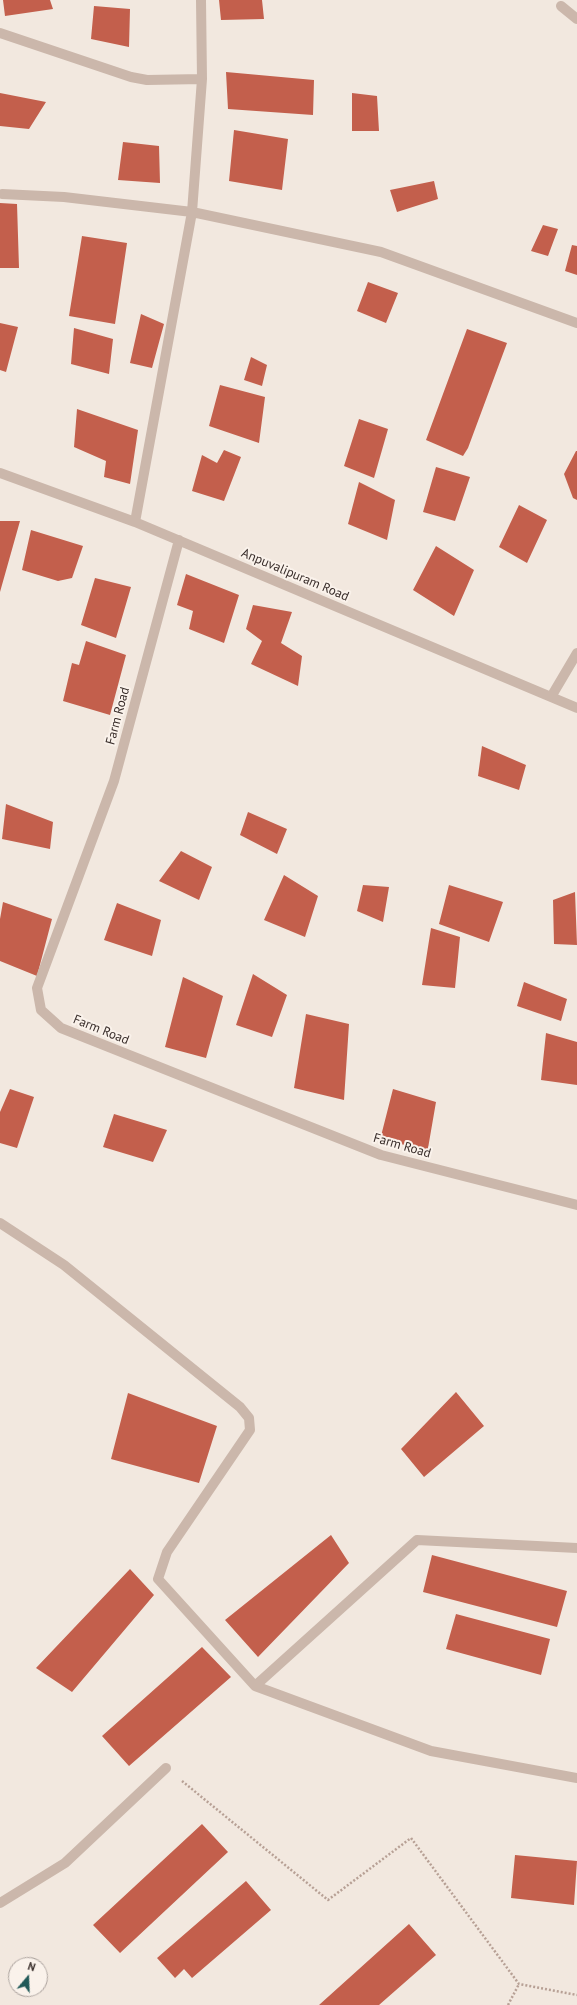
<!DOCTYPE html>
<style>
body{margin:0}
#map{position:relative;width:577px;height:2005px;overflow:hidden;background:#f2e8df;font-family:"PT Sans",sans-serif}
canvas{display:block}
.north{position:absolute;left:8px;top:1957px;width:40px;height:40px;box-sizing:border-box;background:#faf2eb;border:1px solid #aca39e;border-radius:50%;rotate:19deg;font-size:11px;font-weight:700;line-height:16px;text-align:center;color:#382d2a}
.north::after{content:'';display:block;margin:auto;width:14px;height:18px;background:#205958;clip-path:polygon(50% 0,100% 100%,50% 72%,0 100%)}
</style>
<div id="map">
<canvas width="577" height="2005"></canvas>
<div class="north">N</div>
</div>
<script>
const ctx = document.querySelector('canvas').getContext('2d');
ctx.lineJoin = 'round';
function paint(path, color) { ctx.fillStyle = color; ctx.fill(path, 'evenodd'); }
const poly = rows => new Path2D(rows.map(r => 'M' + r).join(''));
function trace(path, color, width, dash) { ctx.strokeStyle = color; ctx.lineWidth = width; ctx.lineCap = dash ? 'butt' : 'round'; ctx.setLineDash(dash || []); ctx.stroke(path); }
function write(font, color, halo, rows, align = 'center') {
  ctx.font = font + ' "PT Sans",sans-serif'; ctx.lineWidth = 4; ctx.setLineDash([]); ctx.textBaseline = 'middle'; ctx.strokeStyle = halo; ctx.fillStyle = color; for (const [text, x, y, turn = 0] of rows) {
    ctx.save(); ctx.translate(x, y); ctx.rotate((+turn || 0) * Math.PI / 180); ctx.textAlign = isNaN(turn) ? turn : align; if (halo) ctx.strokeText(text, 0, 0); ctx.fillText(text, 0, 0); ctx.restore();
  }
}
paint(poly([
 [3,0,50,0,53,9,5,16],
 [219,0,262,0,264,19,221,20],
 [94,6,130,9,129,47,91,39],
 [226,72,314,80,313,115,228,109],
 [0,93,46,102,29,129,0,126],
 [352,93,377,96,379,131,352,131],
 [234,130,288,139,282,190,229,181],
 [123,142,159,146,160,183,118,180],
 [434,181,438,199,397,212,390,190],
 [0,203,17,204,19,268,0,268],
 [543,225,558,229,548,256,531,251],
 [82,236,127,243,115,324,69,316],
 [572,245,577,246,577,275,565,271],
 [368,282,398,293,386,323,357,311],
 [141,314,164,324,152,368,130,363],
 [0,323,18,327,6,372,0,370],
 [74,328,113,339,109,374,71,364],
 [467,329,507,343,468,448,463,456,426,440],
 [251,357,267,365,262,386,244,380],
 [220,385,265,397,259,443,209,426],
 [77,409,138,430,130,484,104,477,106,461,74,447],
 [359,419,388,429,374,478,344,466],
 [224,450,241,457,224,501,192,491,202,455,217,463],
 [576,451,577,451,577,500,573,498,564,474],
 [436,467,470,477,455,521,423,512],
 [359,482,395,500,387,540,348,524],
 [519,505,547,520,527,563,499,547],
 [0,521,20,521,0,592],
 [31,530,83,546,72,578,58,581,22,570],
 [436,546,474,570,454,616,413,590],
 [186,574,239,595,224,643,189,629,193,611,177,605],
 [95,578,131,587,116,638,81,625],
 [253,605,292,612,281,643,302,656,298,686,251,664,262,641,246,629],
 [86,641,126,655,110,715,63,701,72,663,79,665],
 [482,746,526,765,519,790,478,776],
 [6,804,53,822,50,849,2,839],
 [248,812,287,829,277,854,240,835],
 [181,851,212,867,199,900,159,881],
 [284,875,318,896,305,937,264,920],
 [363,885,389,887,383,922,357,911],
 [449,885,503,902,489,942,439,924],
 [575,892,577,945,554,944,553,900],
 [3,902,52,919,37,976,0,961,0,919],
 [117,903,161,920,152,956,104,940],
 [431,928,460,937,455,988,422,985],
 [253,974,287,995,272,1037,236,1025],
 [183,977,223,996,206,1058,165,1047],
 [524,982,567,999,561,1021,517,1006],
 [306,1014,349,1024,344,1100,294,1088],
 [546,1033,577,1042,577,1085,541,1080],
 [10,1089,34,1097,17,1148,0,1143,0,1112],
 [393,1089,436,1102,427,1154,381,1136],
 [114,1114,167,1130,153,1162,103,1147],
 [456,1392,484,1426,424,1477,401,1449],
 [128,1393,217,1426,199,1483,111,1459],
 [331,1535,349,1563,258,1657,225,1620],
 [432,1555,567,1591,557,1627,423,1592],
 [130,1569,154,1595,72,1692,36,1668],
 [456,1614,550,1639,541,1675,446,1649],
 [202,1647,231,1677,129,1766,102,1736],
 [202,1824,228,1852,120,1953,93,1925],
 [515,1855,577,1861,574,1905,511,1898],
 [246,1881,271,1910,192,1978,184,1969,175,1978,157,1958],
 [409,1924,436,1955,379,2005,319,2005]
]), '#c35f4c');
trace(poly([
 [182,1781,328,1900,411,1838,519,1984,577,1995],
 [508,2005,519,1984]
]), '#b7a095', 2.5, [2, 2]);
trace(poly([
 [561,6,577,19],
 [0,33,131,77,147,80,202,79],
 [2,194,64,197,192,212,381,252,577,323],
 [0,473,135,522,577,708],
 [135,522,192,212,202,79,201,0],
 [179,540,114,781,37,988,41,1010,61,1028,381,1155,577,1205],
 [551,697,577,653],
 [0,1223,64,1265,240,1407,249,1418,250,1430,167,1552,158,1579,255,1686,417,1540,577,1548],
 [255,1686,431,1751,577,1778],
 [0,1903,65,1863,166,1768]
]), '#cbb7ab', 10);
write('13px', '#382d2a', '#faf2eb', [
 ["Anpuvalipuram Road",295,575,23],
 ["Farm Road",118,716,-75],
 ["Farm Road",101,1030,22],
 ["Farm Road",402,1146,16]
]);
</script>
